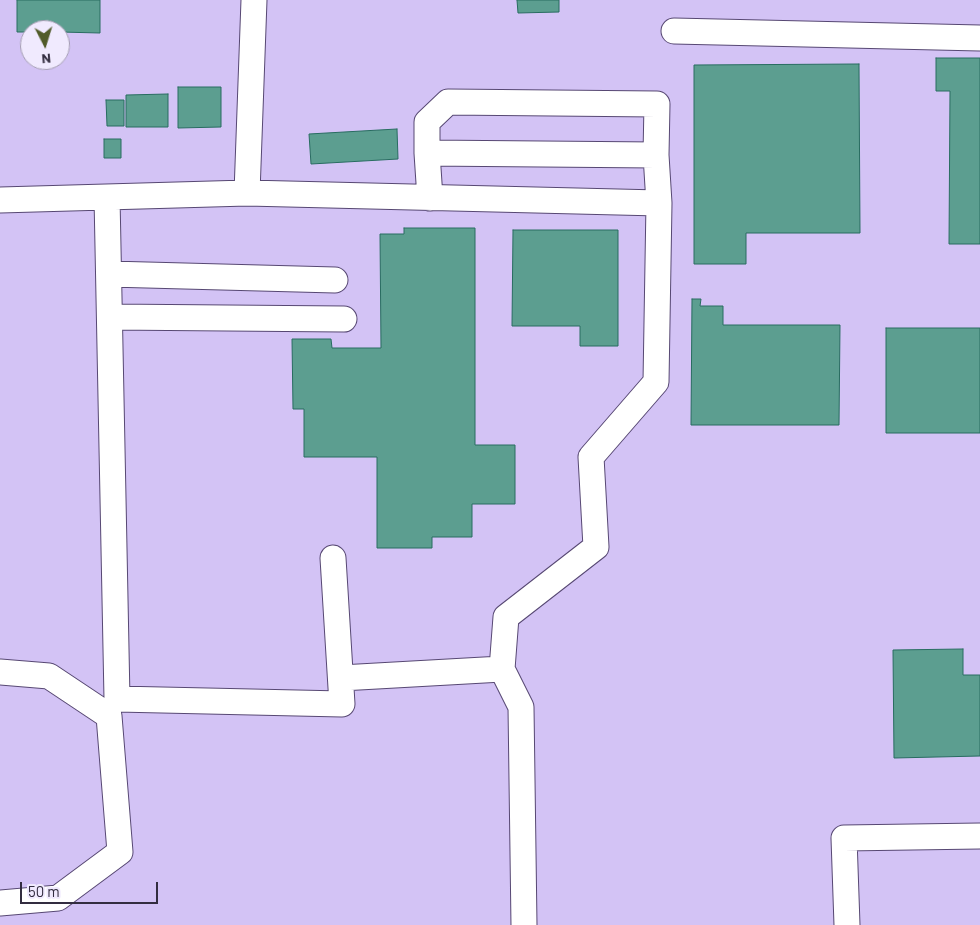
<!DOCTYPE html>
<style>
body{margin:0}
#map{position:relative;width:980px;height:925px;overflow:hidden;background:#d3c3f5;font-family:Barlow,sans-serif}
canvas{display:block}
.north{position:absolute;left:20px;top:20px;width:50px;height:50px;box-sizing:border-box;background:#f0eafe;border:1px solid #a49eb2;border-radius:50%;rotate:175deg;font-size:14px;font-weight:700;line-height:20px;text-align:center;color:#332d40}
.north::after{content:'';display:block;margin:auto;width:18px;height:22px;background:#515b2a;clip-path:polygon(50% 0,100% 100%,50% 72%,0 100%)}
.scale{position:absolute;left:20px;top:882px;width:138px;height:22px;box-sizing:border-box;border:2px solid #332d40;border-top:0;padding-left:6px;font-size:15px;line-height:18px;white-space:nowrap;color:#332d40;-webkit-text-stroke:4px #f0eafe;paint-order:stroke}
</style>
<div id="map">
<canvas width="980" height="925"></canvas>
<div class="north">N</div>
<div class="scale">50 m</div>
</div>
<script>
const ctx = document.querySelector('canvas').getContext('2d');
ctx.lineJoin = 'round';
function paint(path, color) { ctx.fillStyle = color; ctx.fill(path, 'evenodd'); }
const poly = rows => new Path2D(rows.map(r => 'M' + r).join(''));
function trace(path, color, width, dash) { ctx.strokeStyle = color; ctx.lineWidth = width; ctx.lineCap = dash ? 'butt' : 'round'; ctx.setLineDash(dash || []); ctx.stroke(path); }
const building = poly([
 [17,0,100,0,100,33,60,32,60,30,30,30,30,32,17,32,17,0],
 [517,0,559,0,559,12,518,13,517,0],
 [936,58,980,58,980,244,949,244,950,91,936,91,936,58],
 [859,64,860,233,746,233,746,264,694,264,694,65,859,64],
 [178,87,221,87,221,127,178,128,178,87],
 [168,94,168,127,126,127,126,95,168,94],
 [106,100,124,100,124,126,107,126,106,100],
 [397,129,398,159,311,164,309,134,397,129],
 [104,139,121,139,121,158,104,158,104,139],
 [404,228,475,228,475,445,515,445,515,504,472,504,472,537,432,537,432,548,377,548,377,457,304,457,304,409,293,409,292,339,331,339,332,348,381,348,380,234,404,234,404,228],
 [513,230,618,230,618,346,580,346,580,326,512,326,513,230],
 [692,299,701,299,700,306,723,306,723,325,840,325,839,425,691,425,692,299],
 [886,328,980,328,980,433,886,433,886,328],
 [963,649,963,675,980,675,980,756,894,758,893,650,963,649]
]);
paint(building, '#5c9e90');
trace(building, '#286c60', 1);
const minor = poly([
 [674,31,980,38],
 [427,153,427,122,448,102,657,104,656,155],
 [247,193,254,0],
 [107,197,117,699,342,704,333,558],
 [430,198,427,153,656,155,659,203],
 [0,200,247,193,659,203,656,382,591,457,596,547,506,617,502,669,341,678],
 [109,274,335,280],
 [110,317,344,319],
 [502,669,521,707,524,925],
 [0,672,49,676,109,716,120,852,58,898,0,903],
 [847,925,844,838,980,836]
]);
trace(minor, '#574873', 27);
trace(minor, '#fff', 25);
</script>
